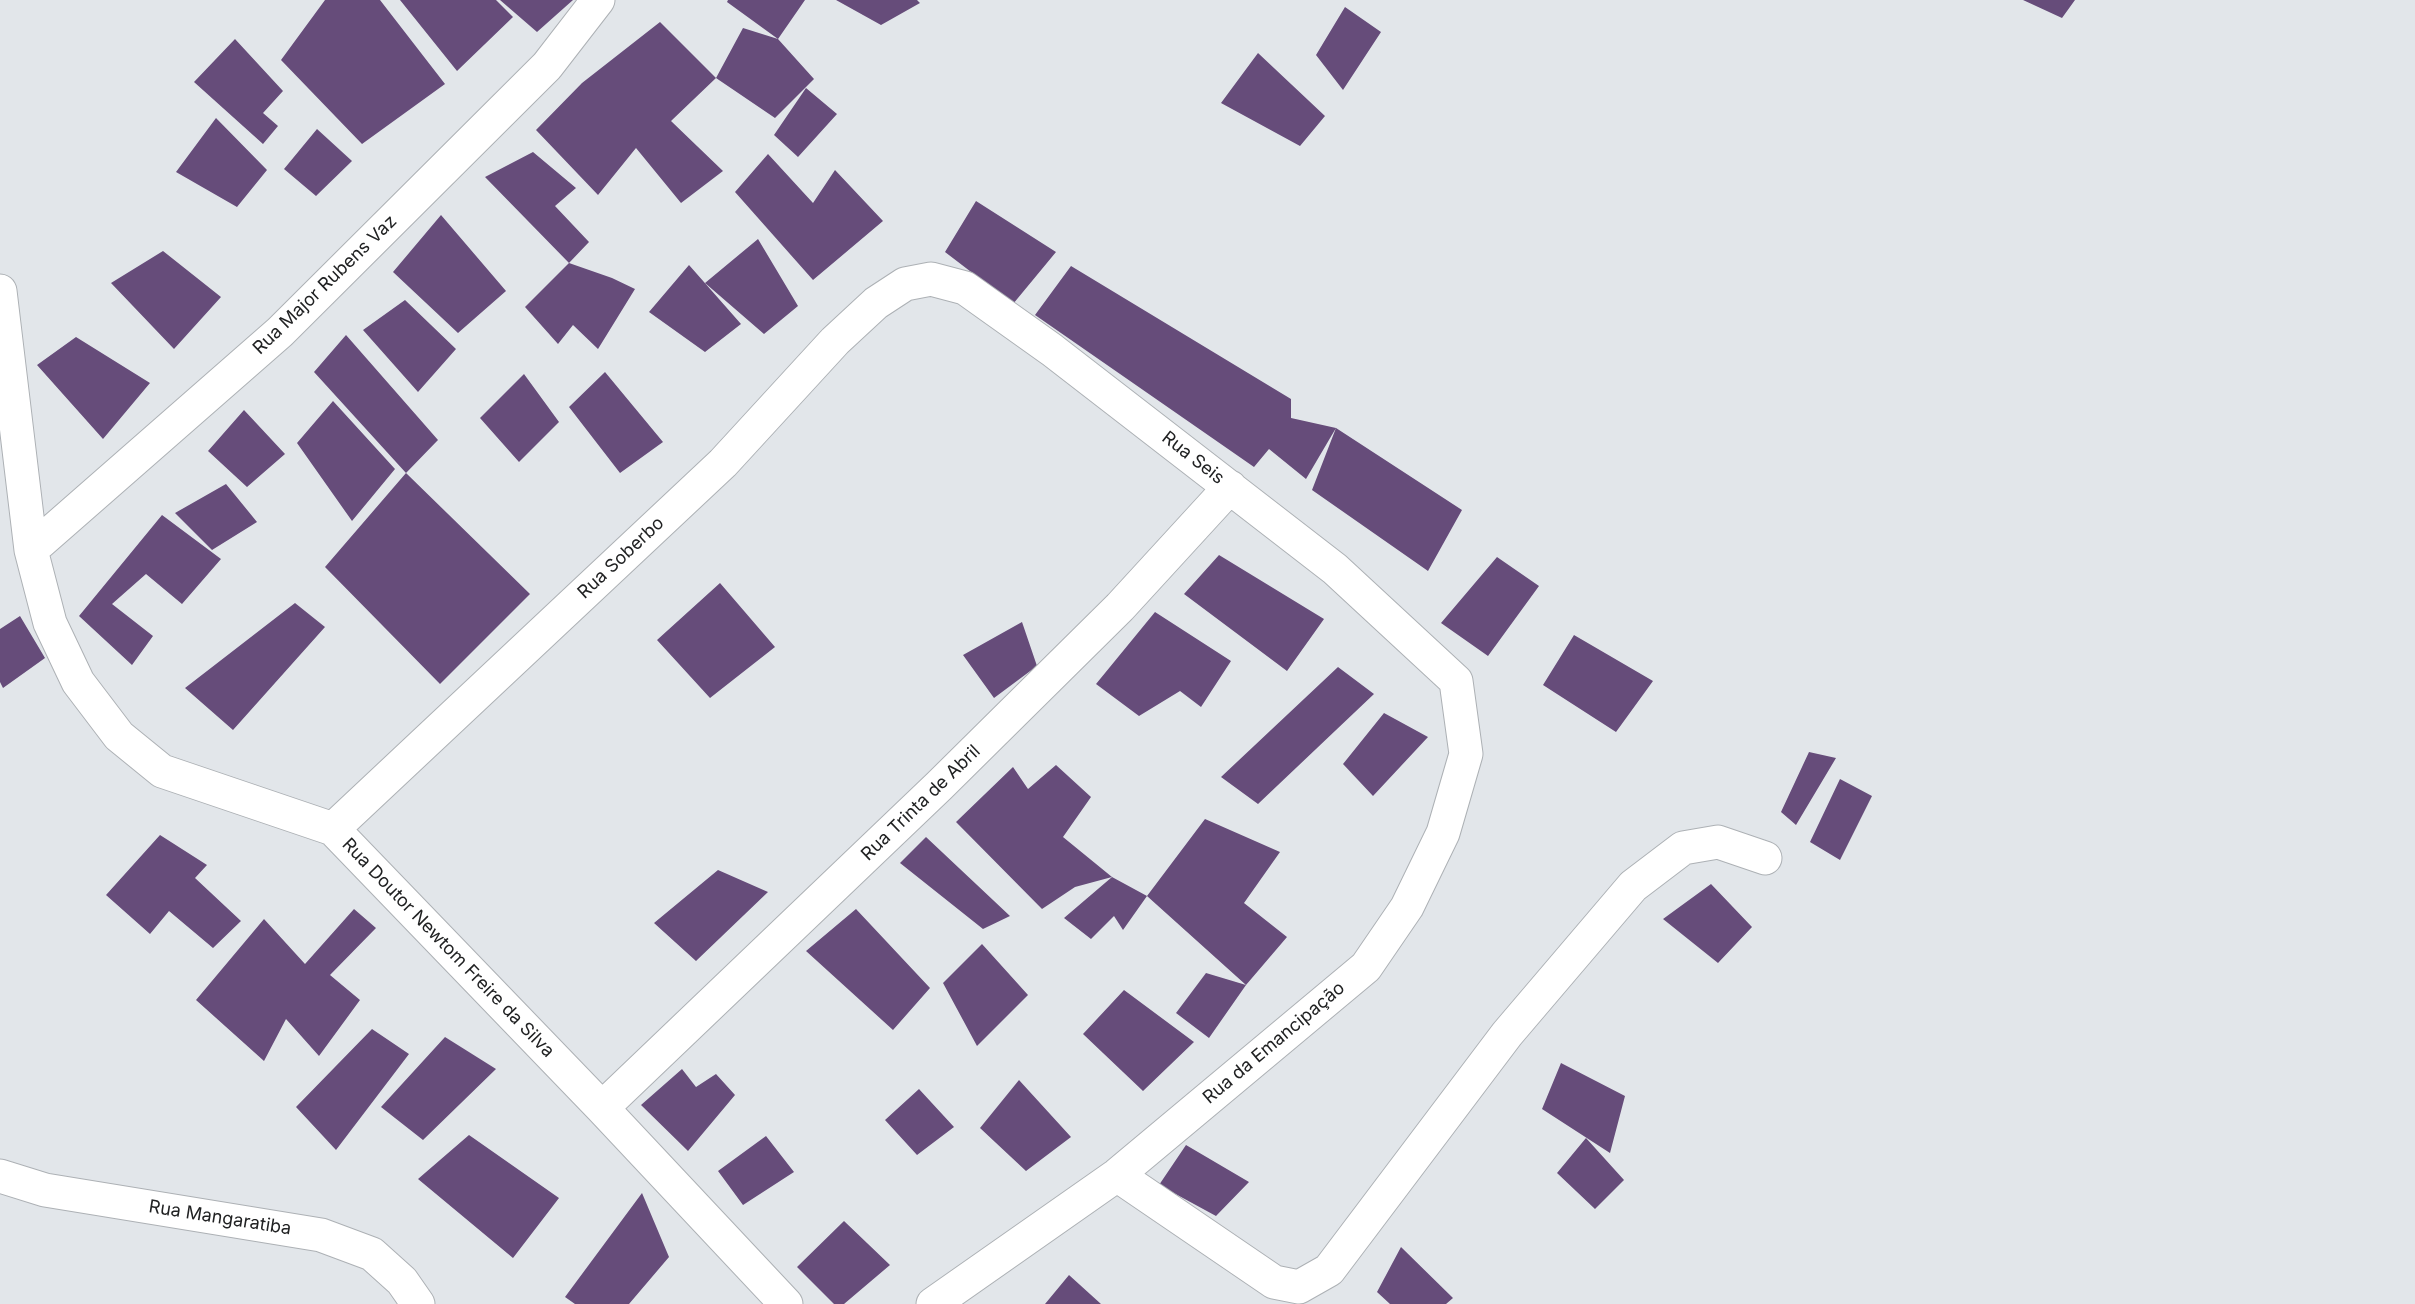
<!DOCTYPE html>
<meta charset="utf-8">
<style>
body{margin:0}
canvas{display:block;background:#e2e6ea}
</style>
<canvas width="2415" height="1304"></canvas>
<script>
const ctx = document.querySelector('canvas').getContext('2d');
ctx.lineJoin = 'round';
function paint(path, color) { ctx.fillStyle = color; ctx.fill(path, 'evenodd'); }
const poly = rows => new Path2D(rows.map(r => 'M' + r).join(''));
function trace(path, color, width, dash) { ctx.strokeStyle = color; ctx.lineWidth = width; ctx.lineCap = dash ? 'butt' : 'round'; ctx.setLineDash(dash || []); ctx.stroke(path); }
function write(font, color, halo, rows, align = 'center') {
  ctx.font = font + ' Inter,sans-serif'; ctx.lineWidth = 6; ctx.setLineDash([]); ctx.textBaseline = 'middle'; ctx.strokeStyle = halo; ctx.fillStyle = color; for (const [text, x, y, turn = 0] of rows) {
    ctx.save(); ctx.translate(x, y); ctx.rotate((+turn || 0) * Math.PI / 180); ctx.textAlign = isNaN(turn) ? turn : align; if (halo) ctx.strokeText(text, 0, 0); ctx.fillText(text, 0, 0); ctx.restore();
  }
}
paint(poly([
 [325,0,380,0,445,84,362,144,281,60],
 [400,0,496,0,513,17,457,71],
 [500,0,573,0,537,32],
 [728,0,805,0,778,39,814,79,775,118,716,78,743,28,778,39,727,2],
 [836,0,917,0,920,3,881,25],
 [2023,0,2075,0,2062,18],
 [1345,7,1381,32,1343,90,1316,55],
 [660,22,716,78,671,121,723,171,681,203,636,148,598,195,536,130,582,83],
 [235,39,283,91,263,113,278,126,263,144,194,82],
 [1258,53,1325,116,1300,146,1221,103],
 [806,88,837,114,798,157,774,135],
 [216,118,267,170,237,207,176,172],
 [317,129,352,161,316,196,284,169],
 [533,152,576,188,555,206,589,242,569,263,485,177],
 [768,154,813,203,835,170,883,221,813,280,735,192],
 [976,201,1056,252,1013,304,945,252],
 [441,215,506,291,458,333,393,272],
 [758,239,798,306,764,334,705,283],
 [163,251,221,297,174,349,111,283],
 [569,263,612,278,635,289,598,349,573,325,558,344,525,307],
 [689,265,741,324,705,352,649,312],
 [1071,266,1291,399,1291,418,1336,428,1306,479,1269,449,1254,467,1035,315],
 [405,300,456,349,418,392,363,330],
 [346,335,438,440,406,473,314,372],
 [76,337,150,383,103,439,37,365],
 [605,372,663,442,620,473,569,407],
 [524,374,559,422,519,462,480,418],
 [333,401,395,469,352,521,297,443],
 [244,410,285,454,247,487,208,451],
 [1336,428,1462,510,1428,571,1312,490],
 [406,473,530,594,440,684,325,567],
 [226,484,257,522,212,550,175,513],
 [162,515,221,559,182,604,146,574,112,604,153,636,132,665,79,616],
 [1219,555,1324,619,1287,671,1184,594],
 [1497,557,1539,586,1488,656,1441,623],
 [720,583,775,647,710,698,657,640],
 [295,603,325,627,233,730,185,688],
 [1155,612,1231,661,1201,707,1180,691,1139,716,1096,684],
 [20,616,45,658,3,688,0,682,0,629],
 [1022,622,1037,666,994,698,963,655],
 [1574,635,1653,681,1616,732,1543,685],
 [1338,667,1374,694,1258,804,1221,777],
 [1384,713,1428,737,1373,796,1343,764],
 [1809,752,1836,758,1796,825,1781,812],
 [1056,765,1091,797,1063,837,1112,877,1075,887,1042,909,956,822,1013,767,1028,789],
 [1840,779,1872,796,1840,860,1810,842],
 [1205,819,1280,852,1244,903,1287,937,1246,985,1147,896],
 [160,835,207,865,195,878,241,921,213,948,169,911,150,934,106,895],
 [926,837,1010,916,983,929,900,863],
 [718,870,768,892,696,961,654,923],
 [1112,877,1147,896,1123,930,1114,916,1091,939,1064,918],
 [1711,884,1752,927,1718,963,1663,919],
 [354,909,376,928,330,975,360,1000,319,1056,286,1019,264,1061,196,1000,264,919,305,964],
 [856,909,930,988,893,1030,806,951],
 [982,944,1028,995,977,1046,943,983],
 [1206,973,1246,985,1209,1038,1176,1013],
 [1124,990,1194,1042,1143,1091,1083,1034],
 [372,1029,409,1054,336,1150,296,1107],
 [445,1037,496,1069,423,1140,381,1107],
 [1561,1063,1625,1096,1610,1153,1542,1109],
 [682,1069,696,1087,716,1074,735,1095,688,1151,641,1105],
 [1019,1080,1071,1137,1026,1171,980,1128],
 [919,1089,954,1127,917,1155,885,1120],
 [469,1135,559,1198,513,1258,418,1179],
 [766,1136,794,1172,743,1205,718,1171],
 [1586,1138,1624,1180,1595,1209,1557,1173],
 [1186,1145,1249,1182,1216,1216,1159,1185],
 [642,1193,669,1257,629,1304,575,1304,565,1297],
 [844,1221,890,1265,844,1304,834,1304,797,1267],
 [1401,1247,1453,1298,1446,1304,1390,1304,1377,1292],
 [1069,1275,1101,1304,1045,1304]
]), '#664c7a');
const street = poly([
 [0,291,31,550,50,623,78,682,119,736,162,771,333,829,602,1108,786,1304],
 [31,550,280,332,547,66,598,0],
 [333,829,723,463,835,341,876,303,905,284,931,279,965,288,1052,350,1335,569,1456,681,1466,754,1443,833,1407,907,1366,967,1117,1175,933,1304],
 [602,1108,939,786,1120,607,1230,487],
 [1117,1175,1274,1282,1299,1287,1329,1270,1507,1034,1633,886,1683,848,1718,842,1765,858],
 [0,1176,45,1190,321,1235,372,1254,402,1281,418,1304]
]);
trace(street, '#adb1b5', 35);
trace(street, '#fff', 33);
write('18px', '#212223', '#fff', [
 ["Rua Major Rubens Vaz",325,285,-44],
 ["Rua Seis",1193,458,38],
 ["Rua Soberbo",621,558,-43],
 ["Rua Trinta de Abril",921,803,-44],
 ["Rua Doutor Newtom Freire da Silva",448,948,46],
 ["Rua da Emancipação",1274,1043,-40],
 ["Rua Mangaratiba",220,1218,9]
]);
</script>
